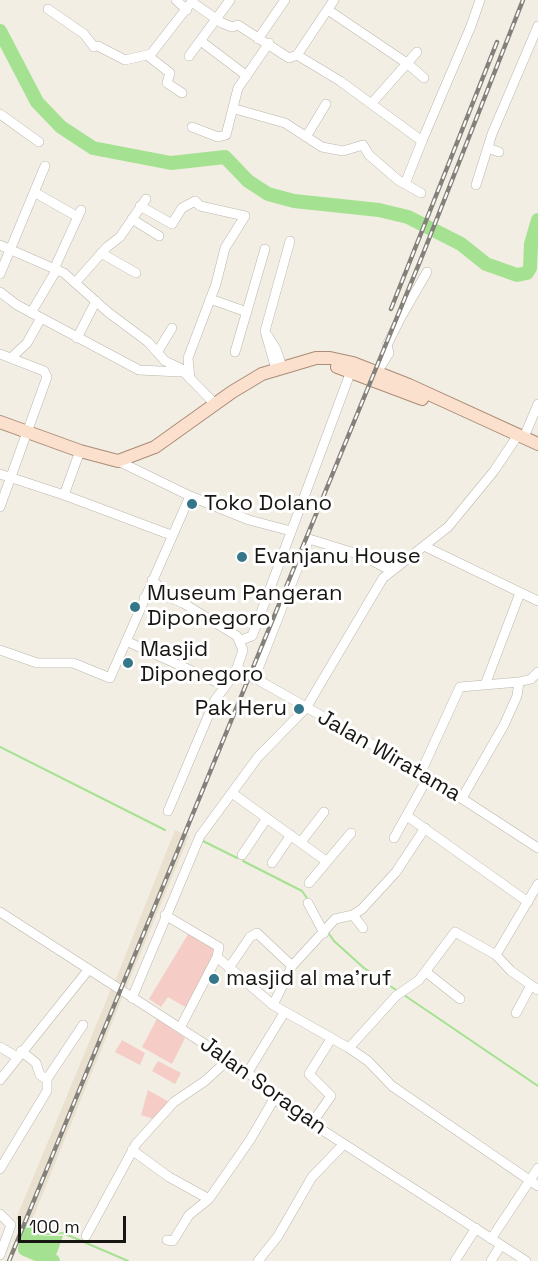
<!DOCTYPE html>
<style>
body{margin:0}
#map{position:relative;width:538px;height:1261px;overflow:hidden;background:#f3eee3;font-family:"Space Grotesk",sans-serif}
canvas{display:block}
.scale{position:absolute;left:18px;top:1216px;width:108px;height:27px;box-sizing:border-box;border:3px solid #181613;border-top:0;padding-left:8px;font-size:18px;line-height:21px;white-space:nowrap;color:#181613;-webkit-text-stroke:4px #fff;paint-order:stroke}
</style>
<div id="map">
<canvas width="538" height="1261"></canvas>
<div class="scale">100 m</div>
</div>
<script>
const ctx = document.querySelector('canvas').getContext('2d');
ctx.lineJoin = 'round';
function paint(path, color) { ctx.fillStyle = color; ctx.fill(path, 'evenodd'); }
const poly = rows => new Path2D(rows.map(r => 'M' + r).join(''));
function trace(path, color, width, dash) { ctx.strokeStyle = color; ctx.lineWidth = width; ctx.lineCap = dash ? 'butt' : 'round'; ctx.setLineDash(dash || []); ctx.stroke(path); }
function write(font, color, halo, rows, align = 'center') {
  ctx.font = font + ' "Space Grotesk",sans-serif'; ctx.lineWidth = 6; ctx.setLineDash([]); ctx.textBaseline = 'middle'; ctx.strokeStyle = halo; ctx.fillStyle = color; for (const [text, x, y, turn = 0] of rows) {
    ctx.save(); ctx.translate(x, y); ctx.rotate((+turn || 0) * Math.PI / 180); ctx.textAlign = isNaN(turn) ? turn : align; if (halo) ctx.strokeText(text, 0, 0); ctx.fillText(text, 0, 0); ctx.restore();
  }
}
paint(poly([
 [175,830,189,836,125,991,114,984],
 [111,989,123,996,30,1225,16,1219]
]), '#e9e0cf');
paint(poly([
 [190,931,216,946,213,960,187,1008,168,997,161,1007,149,999],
 [157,1019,185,1038,172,1064,142,1047],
 [122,1040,145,1053,140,1065,115,1052],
 [158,1061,181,1073,175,1084,152,1071],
 [148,1090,169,1102,153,1119,141,1115]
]), '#f5ccc6');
paint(poly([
 [30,1236,63,1236,55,1258,27,1249]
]), '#a4e291');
trace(poly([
 [0,747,165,830],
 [203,841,237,858],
 [243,861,302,891,309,901],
 [327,931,334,941,364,968,396,990],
 [404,995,538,1086],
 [27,1232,37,1235,63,1233,128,1261]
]), '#a4e291', 2);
trace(poly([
 [0,31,37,102,61,127,93,148,171,163,225,157,248,181,268,194,294,201,379,210,408,217,461,244,486,264,517,275,527,273,530,268,531,244,538,220],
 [27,1232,25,1249,53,1261]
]), '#a4e291', 14);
const minor = poly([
 [176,0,187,10],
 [192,2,222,23,232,27,238,25,289,58,297,55,340,81,422,141,405,184],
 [48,9,84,34,94,47],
 [328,10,408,64,424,78],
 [258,39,285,0],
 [202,42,247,76],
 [98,46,125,60,151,54,193,0],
 [147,55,170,73,167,83,182,93],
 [297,55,334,0],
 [189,56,230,0],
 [372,103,417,52],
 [235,109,285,123,322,147,343,151,363,145,369,155,398,180,421,193],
 [0,114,39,142],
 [192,127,218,137,226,135,238,88,269,43],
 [306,137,326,104],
 [422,141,471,26,480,0],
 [488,148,499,152],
 [476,185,492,134,538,26],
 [34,192,78,217],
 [140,206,172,224,182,208,195,201,200,206,245,216,225,248,216,284,188,358,190,379],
 [132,219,159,236],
 [0,245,64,273,109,313,148,342,165,361,180,368,215,404],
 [101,253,136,273],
 [55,267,81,210],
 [0,274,45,166],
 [75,283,107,247,120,237,146,199],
 [0,292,17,305,139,370,180,372],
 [210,299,247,312],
 [31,313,57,269],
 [268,336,276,349,282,367],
 [77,338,96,301],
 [158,351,172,328],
 [235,352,265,249],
 [0,354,44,371,47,377,0,507],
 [11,358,27,343,41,318],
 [276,369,265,331,290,241],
 [377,372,389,353,387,345,401,317,427,272],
 [524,437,538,404],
 [0,474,64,495,171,535],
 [64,495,80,451],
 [190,496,249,520,291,531],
 [426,547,538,601],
 [152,580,171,598],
 [241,640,252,636,256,626,351,371],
 [126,641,221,684,230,680,237,668,243,650,237,636,183,603,171,598,144,598],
 [0,650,37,663,73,663,110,678,190,496,118,461],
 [237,668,421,772,538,848],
 [254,679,309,539,361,555,390,570],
 [485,685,520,593],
 [421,772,460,687,519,682,531,679,538,672],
 [232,793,326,861],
 [462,798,504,725,517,696,519,682],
 [168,811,215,700,230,680],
 [407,816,528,902],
 [394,838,428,777],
 [301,842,324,812],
 [242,855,267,818],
 [272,863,291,835],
 [309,883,351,833],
 [308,903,324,933],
 [0,912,248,1072,274,1099,526,1261],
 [165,915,219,947,217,957,180,1028],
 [353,915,363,928],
 [496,955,538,884],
 [217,957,273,1005,349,1048,396,996,419,980,455,932,496,955,511,971,538,990],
 [229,968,250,937,257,933,292,966],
 [426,972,460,999],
 [132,998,200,836,258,757,306,708,383,578,448,527,494,471,518,435],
 [273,1005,292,966,335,919,353,915,362,909,396,872,425,828],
 [516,1013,531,985],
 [0,1047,17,1057],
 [349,1048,368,1061,392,1086,538,1186],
 [21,1051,36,1063,40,1075,47,1079],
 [248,1072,284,1013],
 [0,1080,89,969],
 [312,1123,331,1096,309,1074,331,1039],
 [132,1150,169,1177,209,1199],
 [0,1169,47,1091,47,1079,83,1025],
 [0,1214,11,1225,0,1255],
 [86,1236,136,1144,174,1102,205,1081,229,1059],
 [491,1239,538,1168],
 [167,1240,173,1241,189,1215,209,1199,250,1140,274,1099],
 [258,1261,278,1236,312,1177,344,1144],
 [455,1261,476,1228],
 [491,1261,501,1245]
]);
const major = poly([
 [337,367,422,399],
 [0,422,80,451,118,461,155,447,232,392,262,374,316,358,330,358,353,363,409,385,538,444]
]);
trace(minor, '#bbb6ac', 10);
trace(major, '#aa8c77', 14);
trace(minor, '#fff', 9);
trace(major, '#fbe0ce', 12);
const rail = poly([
 [391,309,497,42],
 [9,1261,423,254,523,0]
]);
trace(rail, '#84817a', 4.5);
trace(rail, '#fff', 2, [7]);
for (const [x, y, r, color] of [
 [192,504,6,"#36768a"],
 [242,557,6,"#36768a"],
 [135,607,6,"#36768a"],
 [128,663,6,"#36768a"],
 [299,709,6,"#36768a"],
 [214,979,6,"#36768a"]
]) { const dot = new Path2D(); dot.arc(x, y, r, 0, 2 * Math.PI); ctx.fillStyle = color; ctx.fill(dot); trace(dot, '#fff', 2); }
write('22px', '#181613', '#fff', [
 ["Toko Dolano",204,504],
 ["Evanjanu House",254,557],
 ["Museum Pangeran",147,594],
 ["Diponegoro",147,619],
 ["Masjid",140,650],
 ["Diponegoro",140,675],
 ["Pak Heru",287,709,"right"],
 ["masjid al ma'ruf",226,979]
], 'left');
write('22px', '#181613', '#fff', [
 ["Jalan Wiratama",389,756,30],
 ["Jalan Soragan",263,1086,36]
]);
</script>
